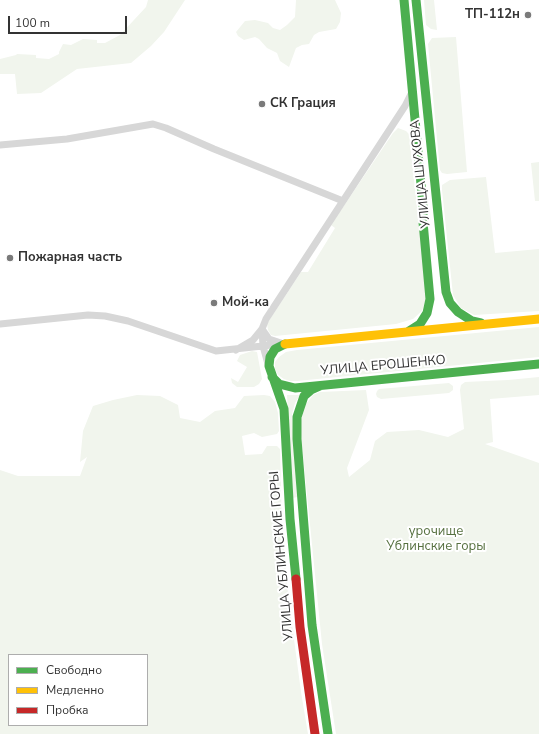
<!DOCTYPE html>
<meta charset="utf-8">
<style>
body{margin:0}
#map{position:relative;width:539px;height:734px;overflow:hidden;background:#fff;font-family:"Nunito Sans",sans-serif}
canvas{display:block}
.legend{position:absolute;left:8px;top:654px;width:140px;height:72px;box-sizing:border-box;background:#fff;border:1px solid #adadad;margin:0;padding:5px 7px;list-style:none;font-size:12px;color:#333}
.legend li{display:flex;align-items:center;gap:8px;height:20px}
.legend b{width:20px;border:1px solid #adadad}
.scale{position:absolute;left:8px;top:16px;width:119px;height:18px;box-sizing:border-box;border:2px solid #333;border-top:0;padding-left:5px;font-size:12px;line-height:14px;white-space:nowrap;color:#333;-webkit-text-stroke:3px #fff;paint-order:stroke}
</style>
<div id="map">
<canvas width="539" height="734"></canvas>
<ul class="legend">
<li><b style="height:5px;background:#4caf50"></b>Свободно</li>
<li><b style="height:5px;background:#ffc107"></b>Медленно</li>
<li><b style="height:5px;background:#c62828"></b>Пробка</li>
</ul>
<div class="scale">100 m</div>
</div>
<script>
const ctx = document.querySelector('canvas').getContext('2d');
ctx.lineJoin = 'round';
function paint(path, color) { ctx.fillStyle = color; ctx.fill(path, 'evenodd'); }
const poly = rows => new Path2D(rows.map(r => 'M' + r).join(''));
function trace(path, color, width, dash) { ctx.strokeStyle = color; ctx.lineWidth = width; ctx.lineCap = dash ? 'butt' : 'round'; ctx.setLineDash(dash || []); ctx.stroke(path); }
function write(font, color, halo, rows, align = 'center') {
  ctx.font = font + ' "Nunito Sans",sans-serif'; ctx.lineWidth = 4; ctx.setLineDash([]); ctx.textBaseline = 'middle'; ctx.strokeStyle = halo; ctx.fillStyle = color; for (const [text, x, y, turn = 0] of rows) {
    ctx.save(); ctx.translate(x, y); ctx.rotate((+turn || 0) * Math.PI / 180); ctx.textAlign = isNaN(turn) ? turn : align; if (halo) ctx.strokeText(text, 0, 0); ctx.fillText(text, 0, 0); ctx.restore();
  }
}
paint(poly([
 [148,0,185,0,164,32,151,46,131,63,77,69,41,93,17,94,15,74,0,74,0,59,16,55,17,54,36,55,36,58,49,59,59,54,59,52,63,44,71,45,83,39,97,40,97,43,105,43,120,35,146,7],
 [296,0,335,0,341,13,340,22,336,29,319,32,314,35,309,44,302,45,296,48,289,67,280,61,277,53,267,48,259,39,255,37,244,40,238,36,236,32,245,21,255,20,268,23,273,28,280,30,287,25,295,17],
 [424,0,434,0,437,30,431,29,426,25],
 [456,37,467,172,447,174,442,173,440,170,428,44,432,38],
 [398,128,406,131,409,134,425,281,426,298,422,311,413,319,396,324,275,336,271,335,268,330,267,324,272,316,301,272,308,272,335,228,331,225,393,133],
 [539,162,539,201,535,201,531,163],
 [486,177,495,253,539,249,539,311,474,315,461,308,453,295,442,190,442,185,450,180],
 [539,327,539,357,297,381,290,381,284,379,278,375,275,369,275,362,279,357,286,352,297,350],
 [252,351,257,352,262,379,259,384,254,387,237,387,232,383,231,378,238,382,247,367,237,361,240,355],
 [539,377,539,395,490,399,493,442,485,444,539,463,539,734,336,734,322,644,301,435,301,420,306,404,313,395,320,392,366,390,369,410,347,468,349,477,370,460,375,441,387,432,419,430,448,437,464,429,460,390,461,385,465,382,508,380],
 [449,383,453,386,453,390,449,393,381,399,377,397,376,394,377,391,379,389],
 [137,395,160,396,178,405,180,418,200,422,215,411,235,408,244,396,264,395,270,396,275,402,278,413,279,431,277,434,262,437,254,433,242,436,245,455,262,454,267,446,277,446,280,449,282,529,288,594,301,692,308,734,0,734,0,470,18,476,80,476,87,457,80,462,83,431,93,406,113,400],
 [9,655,147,655,147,725,9,725],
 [287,395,300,395,295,403,292,414,297,497,293,498]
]), '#f1f5ed');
trace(poly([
 [0,145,67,139,153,124,166,128,214,149,343,201],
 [0,324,88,315,105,316,128,321,216,351,281,344],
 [262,329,263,346,268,364],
 [262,329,269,339,281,343],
 [236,350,253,340,262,329,266,319,405,106,412,92]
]), '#d7d7d7', 7);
trace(poly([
 [404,0,423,206,423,222,430,299,427,313,420,324,409,331],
 [416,0,446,292,450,303,458,312,472,321,481,323],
 [285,344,275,349,270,357,269,366,284,409,290,519,296,579],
 [272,377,279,384,295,388,539,364],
 [320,386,311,390,304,396,297,417,297,439,312,625,328,734]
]), '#4caf50', 9);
trace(poly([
 [285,344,539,319]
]), '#ffc107', 9);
trace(poly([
 [296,579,300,627,315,734]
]), '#c62828', 9);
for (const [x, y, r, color] of [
 [528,15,4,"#7a7a7a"],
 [262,104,4,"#7a7a7a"],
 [10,258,4,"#7a7a7a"],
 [214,303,4,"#7a7a7a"]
]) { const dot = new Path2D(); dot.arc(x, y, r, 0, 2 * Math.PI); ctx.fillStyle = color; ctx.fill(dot); trace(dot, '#fff', 1.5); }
write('bold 13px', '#333', '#fff', [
 ["ТП-112н",520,15,"right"],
 ["СК Грация",270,104],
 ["Пожарная часть",18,258],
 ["Мой-ка",222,303]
], 'left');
write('13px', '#333', '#fff', [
 ["УЛИЦА ШУХОВА",421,174,-96],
 ["УЛИЦА ЕРОШЕНКО",383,366,-5],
 ["УЛИЦА УБЛИНСКИЕ ГОРЫ",282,556,-95]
]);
write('13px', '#56703f', '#fff', [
 ["урочище",436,532],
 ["Ублинские горы",436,547]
]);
</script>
